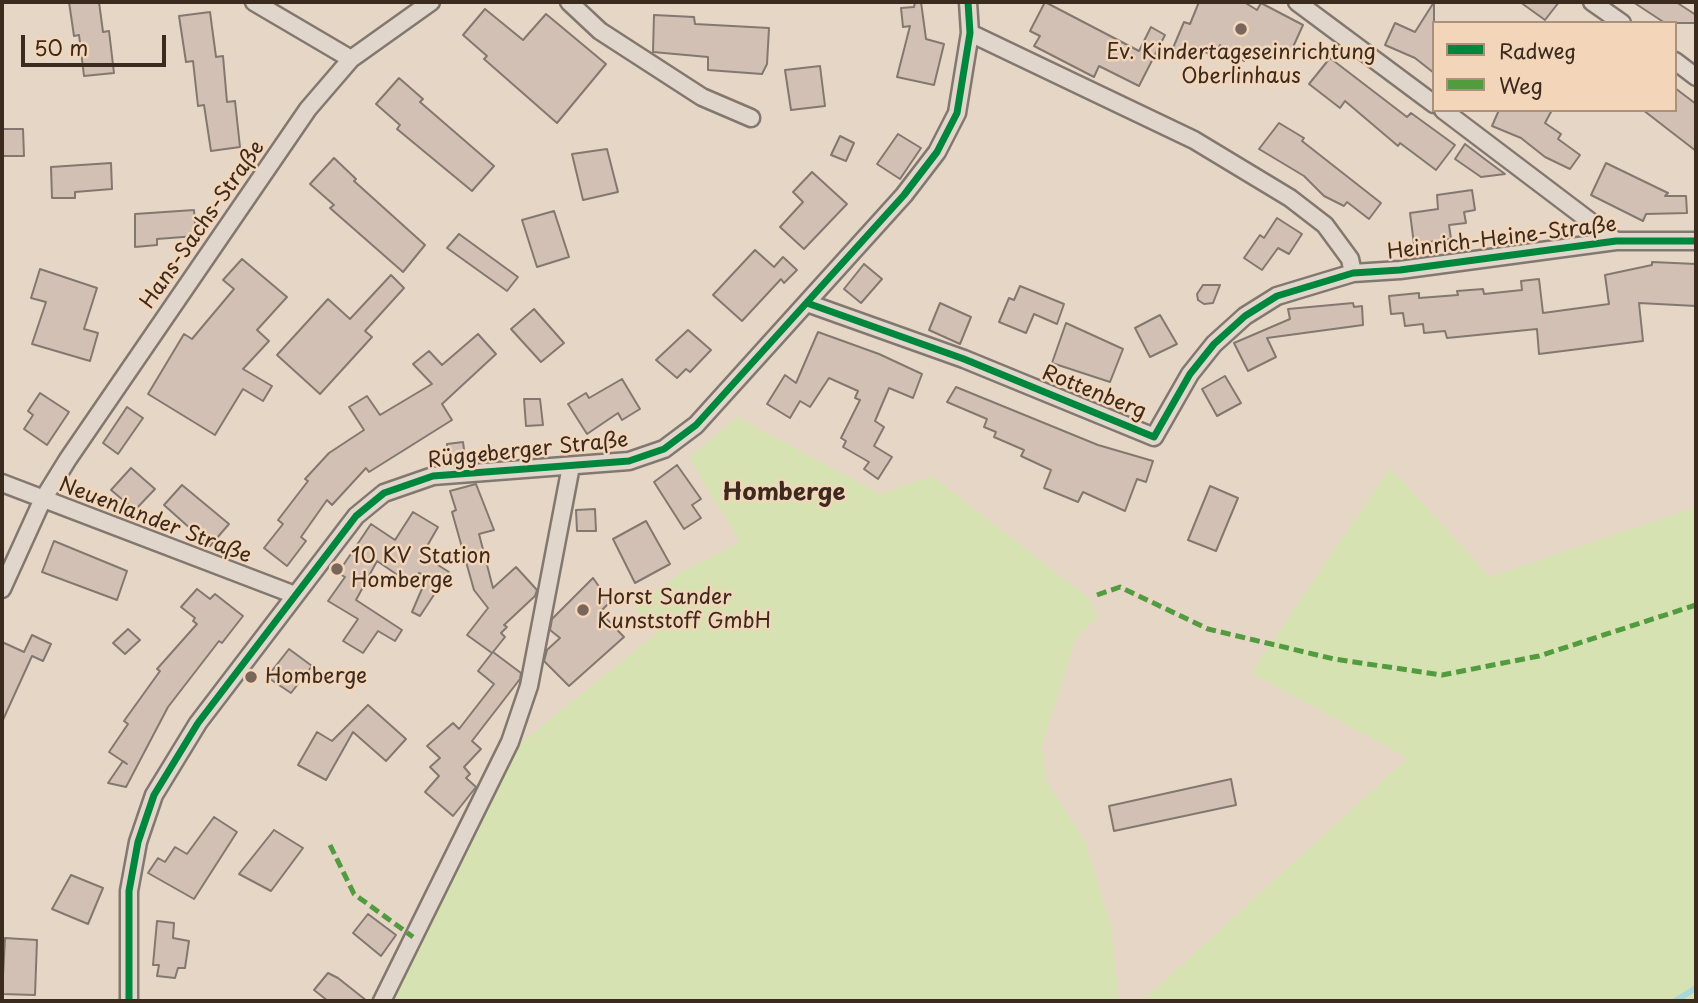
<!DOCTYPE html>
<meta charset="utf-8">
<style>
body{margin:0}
#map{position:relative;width:1698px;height:1003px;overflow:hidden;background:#e6d6c6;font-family:"Playpen Sans",sans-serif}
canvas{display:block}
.frame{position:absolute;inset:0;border:4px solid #3b2a1e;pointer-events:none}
.legend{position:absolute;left:1432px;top:21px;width:245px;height:91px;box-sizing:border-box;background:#f3d6b9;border:2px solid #a9917b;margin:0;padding:9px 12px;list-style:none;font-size:21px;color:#3b2a1e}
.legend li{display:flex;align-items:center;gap:14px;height:35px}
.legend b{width:35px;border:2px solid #a9917b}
.scale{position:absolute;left:21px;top:35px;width:145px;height:32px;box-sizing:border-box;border:4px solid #3b2a1e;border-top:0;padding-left:9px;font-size:21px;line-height:24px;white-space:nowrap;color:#3b2a1e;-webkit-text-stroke:5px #f3d6b9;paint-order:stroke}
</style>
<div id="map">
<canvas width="1698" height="1003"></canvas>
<div class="frame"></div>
<ul class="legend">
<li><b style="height:9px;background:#00873e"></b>Radweg</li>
<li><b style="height:9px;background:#529c3f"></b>Weg</li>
</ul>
<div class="scale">50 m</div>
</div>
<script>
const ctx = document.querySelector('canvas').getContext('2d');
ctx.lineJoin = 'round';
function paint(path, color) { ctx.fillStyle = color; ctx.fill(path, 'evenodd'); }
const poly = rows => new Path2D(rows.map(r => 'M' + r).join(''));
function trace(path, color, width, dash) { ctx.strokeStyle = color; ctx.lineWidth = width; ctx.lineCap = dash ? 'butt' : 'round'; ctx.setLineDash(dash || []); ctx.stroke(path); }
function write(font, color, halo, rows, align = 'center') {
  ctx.font = font + ' "Playpen Sans",sans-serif'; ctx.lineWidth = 5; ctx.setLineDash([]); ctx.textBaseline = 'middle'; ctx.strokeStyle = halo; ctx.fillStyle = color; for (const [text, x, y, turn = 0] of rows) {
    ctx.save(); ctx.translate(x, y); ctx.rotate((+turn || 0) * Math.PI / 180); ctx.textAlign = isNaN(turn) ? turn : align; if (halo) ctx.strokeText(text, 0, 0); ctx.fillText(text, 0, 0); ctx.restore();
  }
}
paint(poly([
 [737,417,880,494,932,476,1091,600,1097,617,1076,638,1042,745,1046,781,1085,841,1111,927,1119,1001,388,1001,521,743,656,634,634,606,683,571,740,542,689,458],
 [1390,468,1490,577,1696,507,1696,1001,1142,1001,1408,758,1251,673]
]), '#d7e2b3');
trace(poly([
 [1675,1001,1696,988]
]), '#a5d9db', 6);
const building = poly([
 [69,2,99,2,103,32,109,31,114,73,84,76,79,35,74,36,69,2],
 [915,2,921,2,926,39,944,44,934,85,897,77,910,26,903,27,901,8,914,7,915,2],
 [1045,2,1139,51,1151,27,1165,35,1139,86,1099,66,1094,77,1034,46,1040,36,1030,31,1045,2],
 [1199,2,1244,2,1257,10,1261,3,1303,25,1288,58,1273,49,1269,57,1254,47,1252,50,1249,49,1244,61,1220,45,1215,57,1194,46,1188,55,1173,48,1184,22,1190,24,1199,2],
 [1434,2,1434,73,1415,58,1385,45,1395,23,1415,32,1434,2],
 [1520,2,1559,2,1545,20,1520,2],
 [1633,2,1676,2,1696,15,1696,23,1665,23,1633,2],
 [485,9,523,40,546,14,606,64,557,123,484,59,487,56,463,35,485,9],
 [210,12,216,57,223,56,227,102,235,101,240,147,211,151,204,105,198,106,193,61,186,62,179,16,210,12],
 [654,15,694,17,695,24,769,28,767,64,762,74,708,70,708,57,653,52,654,15],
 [1330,58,1407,117,1411,113,1455,145,1436,170,1400,143,1398,146,1345,101,1340,108,1309,84,1330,58],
 [820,66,825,106,791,110,785,70,820,66],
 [399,78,423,99,420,102,494,166,472,191,397,129,400,125,376,104,399,78],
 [1675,88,1696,104,1696,151,1643,110,1675,110,1675,88],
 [1499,110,1552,110,1545,123,1561,134,1558,139,1580,155,1570,169,1545,157,1521,138,1492,126,1499,110],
 [1279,123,1304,138,1302,141,1381,203,1369,219,1347,202,1344,206,1324,196,1304,176,1259,149,1279,123],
 [2,129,23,129,24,156,2,156,2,129],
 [898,134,921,148,900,179,877,164,898,134],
 [840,136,854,143,846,161,831,155,840,136],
 [1465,144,1486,160,1505,174,1481,177,1455,159,1465,144],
 [607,149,618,192,583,200,572,154,607,149],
 [334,158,356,179,354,181,425,245,403,272,330,208,334,205,310,184,334,158],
 [111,163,112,189,75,192,75,198,52,198,51,167,111,163],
 [1606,163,1668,193,1665,196,1686,196,1687,213,1646,214,1643,221,1591,195,1606,163],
 [812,172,847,204,804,249,780,227,803,202,793,192,812,172],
 [1472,190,1475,210,1464,212,1466,223,1449,225,1451,239,1414,244,1410,213,1438,209,1437,195,1472,190],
 [194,210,196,236,157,239,157,245,135,247,135,214,194,210],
 [554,211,569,257,537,267,522,220,554,211],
 [1277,218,1302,234,1289,254,1278,248,1262,270,1244,258,1260,235,1264,238,1277,218],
 [459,234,518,277,507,291,447,248,459,234],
 [755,250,774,267,783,257,797,270,784,283,781,279,742,321,713,295,755,250],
 [242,259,287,297,257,330,269,341,243,369,272,386,263,401,243,389,215,435,148,394,184,334,192,339,234,289,223,280,242,259],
 [1652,262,1696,264,1696,306,1639,303,1643,341,1539,354,1537,329,1447,338,1445,331,1424,333,1423,324,1405,326,1403,313,1391,314,1389,296,1419,293,1419,298,1458,295,1457,291,1483,289,1484,294,1522,290,1521,281,1539,279,1543,313,1609,304,1605,275,1652,265,1652,262],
 [864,264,882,279,861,303,844,289,864,264],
 [40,269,97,288,84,329,98,333,90,361,32,344,46,302,31,298,40,269],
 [391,275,404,288,365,331,372,337,320,394,277,355,328,299,350,319,391,275],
 [1203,285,1220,285,1213,303,1204,304,1198,300,1197,294,1203,285],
 [1020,286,1064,304,1057,324,1034,314,1026,333,999,322,1009,298,1014,300,1020,286],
 [940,303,971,317,960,344,929,330,940,303],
 [1353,303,1354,307,1362,306,1363,325,1267,338,1276,357,1248,371,1234,343,1290,319,1288,309,1353,303],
 [534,309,564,343,541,362,511,329,534,309],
 [1160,315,1177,344,1150,357,1135,328,1160,315],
 [1066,323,1123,349,1110,382,1052,363,1066,323],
 [688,330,711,350,690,372,686,369,677,378,656,360,688,330],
 [818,332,879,354,922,374,913,398,889,388,875,421,884,427,874,446,892,457,878,479,864,469,869,462,843,447,846,441,841,438,860,400,855,398,858,391,829,378,810,407,800,401,790,418,767,404,785,375,796,383,818,332],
 [478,334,496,354,442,404,452,420,369,472,366,468,332,505,327,500,301,537,306,541,287,566,264,548,283,524,278,520,308,481,305,479,329,453,364,430,349,407,367,396,380,415,432,384,413,364,429,351,442,365,478,334],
 [1225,376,1241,403,1217,416,1202,389,1225,376],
 [622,379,640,409,622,420,618,413,587,434,568,404,586,393,589,398,622,379],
 [956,387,1098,445,1153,461,1146,482,1137,479,1125,511,1083,492,1078,502,1044,488,1051,470,1021,456,1024,450,994,437,996,432,984,427,987,419,947,402,956,387],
 [40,393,69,412,47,445,24,429,33,415,28,411,40,393],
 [524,399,540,399,543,425,526,426,524,399],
 [127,407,143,418,118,454,103,443,127,407],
 [463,442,465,457,448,459,447,444,463,442],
 [677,465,701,499,692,505,701,518,684,529,654,482,677,465],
 [131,468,155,489,135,510,111,490,131,468],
 [476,484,494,530,479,534,493,588,516,567,537,590,535,596,504,625,507,627,501,633,505,637,493,652,521,673,520,679,472,741,481,749,464,767,470,774,466,778,476,787,453,816,425,792,439,776,430,767,440,758,427,746,453,723,459,729,494,684,478,671,492,653,467,635,488,608,474,590,452,512,456,510,450,491,476,484],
 [182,485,229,524,210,546,164,505,182,485],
 [1210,486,1238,498,1216,551,1188,540,1210,486],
 [595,509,596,531,577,531,576,510,595,509],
 [413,512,438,527,422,555,449,572,420,616,412,612,427,577,419,573,411,584,377,561,356,600,402,630,395,641,378,631,363,653,343,641,358,619,328,601,345,577,338,573,371,524,395,540,413,512],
 [646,521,670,564,635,583,613,539,646,521],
 [54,541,127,571,117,600,42,572,54,541],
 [593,578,610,602,600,612,624,637,569,686,544,661,547,650,560,638,550,630,552,619,593,578],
 [197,589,210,599,215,594,243,616,222,643,219,641,168,707,126,787,108,783,123,761,127,764,109,752,128,724,124,721,160,671,157,669,197,624,193,621,195,618,181,607,197,589],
 [128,629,140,640,125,654,113,643,128,629],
 [32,635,51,644,43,661,32,656,2,722,2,642,24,652,32,635],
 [289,649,312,666,291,693,267,677,289,649],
 [368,705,406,739,386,761,353,732,326,780,298,765,317,732,332,741,368,705],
 [1231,779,1236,805,1114,831,1109,806,1231,779],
 [214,817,237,832,194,899,148,873,158,858,165,862,175,847,187,854,214,817],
 [274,830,303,848,271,891,239,874,274,830],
 [71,875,103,888,88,924,52,909,71,875],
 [368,914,396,935,381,956,353,933,368,914],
 [157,921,174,923,173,938,189,941,185,968,178,968,175,978,157,976,159,965,153,965,157,921],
 [5,938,37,940,35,995,2,994,5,938],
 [328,973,338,978,367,1001,328,1001,314,990,328,973]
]);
paint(building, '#d2c0b5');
trace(building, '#83786f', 2);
const street = poly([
 [254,2,351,59],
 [569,2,600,31,702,97,751,118],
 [1297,2,1434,104],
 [1592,2,1622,23],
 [970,33,1194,140,1290,198,1325,225,1350,259,1353,273],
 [1675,61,1696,77],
 [1443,110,1616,241],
 [807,303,964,359,1154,437,1190,374,1214,344,1245,316,1277,296,1353,273,1400,270,1616,241,1696,241],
 [2,483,295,595],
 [2,589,42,501,68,459,308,109,351,59,431,2],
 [129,1001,129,891,138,842,154,795,198,723,356,516,384,493,433,476,629,461,664,449,696,425,904,195,937,152,957,113,970,33,968,2],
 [382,1001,510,742,529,686,571,466]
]);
trace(street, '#83786f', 21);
trace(street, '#e1d6cb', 16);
trace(poly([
 [1097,595,1120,587,1208,629,1334,659,1442,675,1539,656,1696,605],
 [330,845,354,894,413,937]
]), '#529c3f', 5, [10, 5]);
trace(poly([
 [807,303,964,359,1154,437,1190,374,1214,344,1245,316,1277,296,1353,273,1400,270,1616,241,1696,241],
 [129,1001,129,891,138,842,154,795,198,723,356,516,384,493,433,476,629,461,664,449,696,425,904,195,937,152,957,113,970,33,968,2]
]), '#00873e', 7);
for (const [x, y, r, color] of [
 [1241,29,7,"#776659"],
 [337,569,7,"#776659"],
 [583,610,7,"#776659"],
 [251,677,7,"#776659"]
]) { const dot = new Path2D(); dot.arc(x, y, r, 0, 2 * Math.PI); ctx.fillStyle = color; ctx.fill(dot); trace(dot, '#f3d6b9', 2.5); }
write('21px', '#3b2a1e', '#f3d6b9', [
 ["Ev. Kindertageseinrichtung",1241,53,"center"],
 ["Oberlinhaus",1241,77,"center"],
 ["10 KV Station",351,557],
 ["Homberge",351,581],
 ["Horst Sander",597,598],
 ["Kunststoff GmbH",597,622],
 ["Homberge",265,677]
], 'left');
write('21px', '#3b2a1e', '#f3d6b9', [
 ["Hans-Sachs-Straße",203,225,-55],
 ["Heinrich-Heine-Straße",1502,239,-7],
 ["Rottenberg",1094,393,22],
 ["Rüggeberger Straße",528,451,-6],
 ["Neuenlander Straße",155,521,21]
]);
write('bold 24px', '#3b2a1e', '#f3d6b9', [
 ["Homberge",784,493]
]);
</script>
